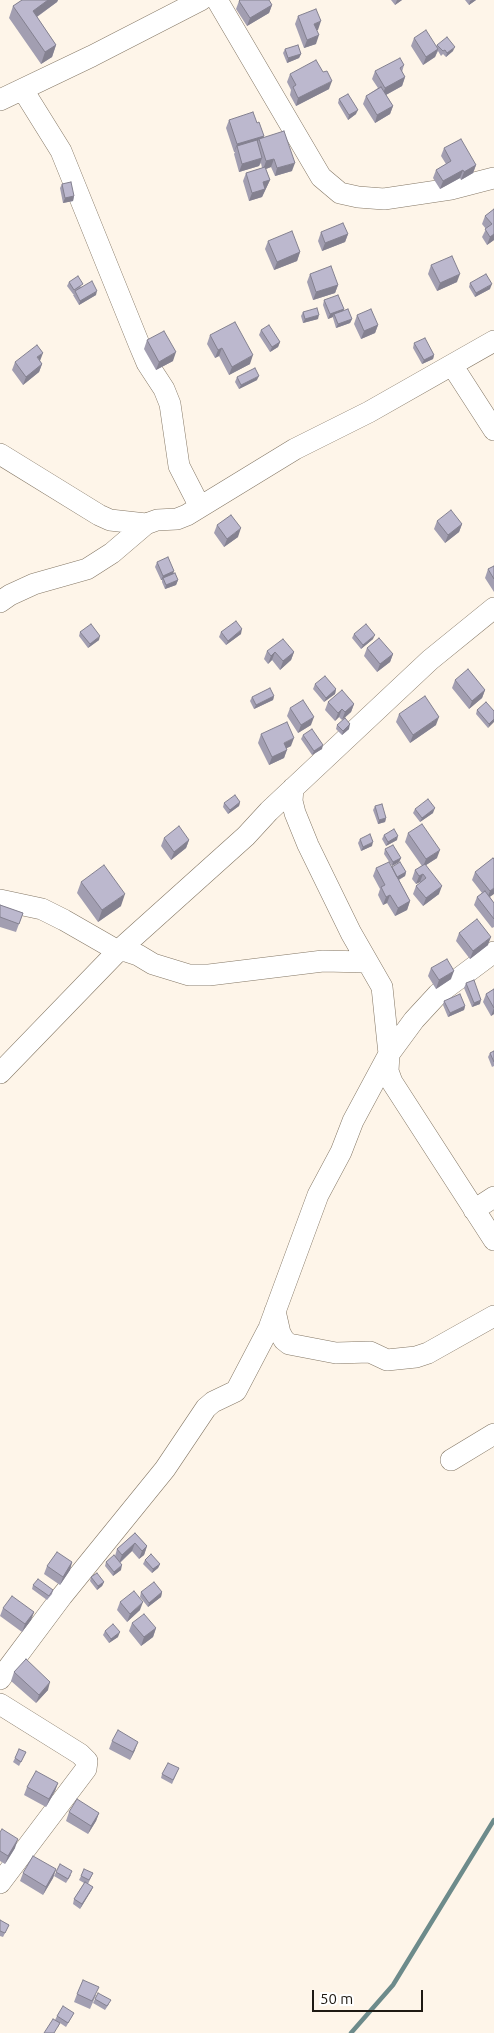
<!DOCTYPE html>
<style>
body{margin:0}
#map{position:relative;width:494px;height:2033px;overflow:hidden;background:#fef5e9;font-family:Ubuntu,sans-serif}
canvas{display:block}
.scale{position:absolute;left:312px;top:1990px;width:111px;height:22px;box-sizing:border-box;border:2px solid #1e1912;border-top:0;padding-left:6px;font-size:15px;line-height:18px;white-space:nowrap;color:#1e1912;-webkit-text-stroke:4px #fff;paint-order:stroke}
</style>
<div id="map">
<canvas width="494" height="2033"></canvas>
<div class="scale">50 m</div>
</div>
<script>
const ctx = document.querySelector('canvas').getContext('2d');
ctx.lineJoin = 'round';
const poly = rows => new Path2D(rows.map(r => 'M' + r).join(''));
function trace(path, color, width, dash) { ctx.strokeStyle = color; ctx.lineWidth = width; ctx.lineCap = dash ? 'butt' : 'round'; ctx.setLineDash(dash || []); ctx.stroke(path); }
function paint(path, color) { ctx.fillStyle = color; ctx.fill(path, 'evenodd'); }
trace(poly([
 [351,2033,393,1985,494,1820]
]), '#6d8b8b', 4.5);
const minor = poly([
 [217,0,321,177,340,193,358,197,384,199,451,189,494,178],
 [23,90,61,151,139,344,147,363,164,389,170,404,179,466,200,507],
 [0,100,92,56,201,0],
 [452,365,494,430],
 [0,454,99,515,110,520,146,524],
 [0,602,10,595,34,584,87,569,112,553,146,524,157,520,177,519,187,515,295,449,369,412,494,341],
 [293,788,292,801,295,813,308,845,351,933,382,987,389,1054,388,1071,392,1082,494,1240],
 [0,900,42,909,64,920,118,951,126,951,138,955,153,964,189,975,209,975,323,961,366,962],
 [0,1073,118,951,246,836,269,811,430,660,494,608],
 [474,1210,494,1197],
 [275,1311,280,1333,284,1340,289,1344,336,1353,370,1352,387,1360,416,1357,428,1353,494,1316],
 [451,1460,494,1434],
 [0,1679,62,1596,165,1469,206,1408,213,1402,236,1391,269,1328,318,1195,341,1152,353,1121,389,1054,414,1020,438,994,494,952],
 [0,1704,80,1754,87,1761,86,1769,0,1883]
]);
trace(minor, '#847765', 22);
trace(minor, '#fff', 21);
paint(poly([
 [22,0,58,0,57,2,37,17,56,45,52,57,41,64,9,18,13,6],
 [391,0,402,0,395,5],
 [465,0,476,0,469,5],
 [239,1,272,5,269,13,247,26,236,9],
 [298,16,318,30,316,30,316,44,304,48,295,24],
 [414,38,436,46,437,45,453,51,446,57,443,54,441,56,438,51,435,57,423,65,411,46],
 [285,49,301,54,299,58,287,63,283,53],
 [404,65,402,72,405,77,402,86,386,95,393,106,390,114,375,123,363,104,366,96,378,88,372,79,375,71],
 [290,74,329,89,296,106,290,95,291,90,287,82],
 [339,99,356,114,348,120,338,103],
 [229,120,257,123,264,136,263,138,292,171,275,176,271,167,266,169,270,180,262,197,249,201,243,181,246,173,262,168,261,163,259,166,239,172,234,154,235,152,234,152,226,128],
 [444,148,476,165,473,173,461,180,460,178,440,189,433,178,436,170,446,164,441,156],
 [62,184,74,196,73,201,63,203,60,188],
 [494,209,494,240,487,245,482,237,486,229,482,224,485,216],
 [321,232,348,234,345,242,322,251,318,241],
 [268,241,300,252,297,261,274,270,265,249],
 [431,265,457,282,437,291,428,274],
 [310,274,338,285,335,293,313,300,307,282],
 [69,282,82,287,96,295,79,305,73,295,74,294,73,294,67,286],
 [470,283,490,289,475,297,469,287],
 [324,300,344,309,343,311,352,319,350,323,336,328,333,318,333,317,328,319,323,305],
 [303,312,318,319,303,323,301,316],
 [357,315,378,325,375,333,361,339,354,324],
 [261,330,280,342,278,347,270,352,259,335],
 [210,335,250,364,229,375,219,356,215,358,207,344],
 [147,340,173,361,156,370,144,349],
 [414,343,434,355,433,359,422,364,413,348],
 [40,361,42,364,39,372,23,385,12,370,15,362],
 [237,377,257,380,239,389,235,382],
 [437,521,462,524,459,532,445,543,434,529],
 [217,525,238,537,224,547,214,533],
 [157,562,173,573,178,580,176,585,165,589,162,582,162,580,161,580,155,567],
 [494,566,494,592,485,578,488,569],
 [80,632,99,640,88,648,79,636],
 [221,632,241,634,226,645,219,637],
 [354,634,373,639,361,649,352,638],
 [367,648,393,654,390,662,377,672,364,656],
 [267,651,294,652,291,660,280,670,272,660,268,664,264,659],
 [455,680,485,690,482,698,469,709,452,688],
 [315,684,336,689,335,694,324,702,313,689],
 [274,696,273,700,254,709,250,701,252,697],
 [328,702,354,704,351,712,342,720,339,717,335,721,325,710],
 [290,708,311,725,298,733,287,716],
 [477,710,494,711,488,728,476,714],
 [399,714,436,725,410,743,396,722],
 [337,725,349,729,342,735,336,729],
 [261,734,291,746,287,748,284,758,269,765,258,743],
 [303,735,322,749,312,755,301,739],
 [240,802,239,806,228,814,223,807,224,803],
 [375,806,386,818,385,822,378,824,373,810],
 [415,809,433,813,420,822,413,813],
 [408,833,437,858,426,865,439,894,423,906,413,894,416,886,420,883,420,882,416,884,412,879,415,870,422,866,405,842],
 [384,835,397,840,386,846,382,839],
 [164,838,189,840,186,848,171,860,161,846],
 [360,839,372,846,361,851,358,843],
 [385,849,401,858,399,862,392,866,384,854],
 [493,858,490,897,494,903,494,927,492,928,474,905,477,897,482,893,472,880,475,872],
 [392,867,406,872,405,876,399,880,410,901,407,910,395,916,387,903,383,905,378,895,380,889,373,876,376,868],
 [81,882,121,906,98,922,77,893],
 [0,905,23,913,16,932,0,927],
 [459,933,488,945,470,959,456,941],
 [431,968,451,979,436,989,428,976],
 [466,983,480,1004,472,1007,464,988],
 [494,989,494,1014,491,1016,483,1002,486,994],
 [444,1001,465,1006,464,1010,448,1017,443,1005],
 [494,1051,494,1066,492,1067,488,1057,490,1053],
 [135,1533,147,1546,144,1555,139,1559,132,1551,120,1563,121,1570,113,1576,105,1566,106,1562,115,1556,117,1549],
 [145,1560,160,1564,158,1568,152,1573,143,1564],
 [72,1562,70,1570,60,1585,44,1574,47,1566],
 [91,1577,104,1582,102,1586,97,1590,90,1581],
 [33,1585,53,1590,52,1594,47,1600,32,1589],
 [141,1592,162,1592,161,1597,148,1607,140,1597],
 [120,1602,140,1610,127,1622,117,1610],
 [3,1608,34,1612,31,1620,22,1632,0,1616],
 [132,1623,156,1628,153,1637,141,1646,129,1631],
 [105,1631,118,1637,109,1643,103,1635],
 [14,1672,48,1690,36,1703,11,1681],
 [112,1741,135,1750,130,1760,109,1749],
 [26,1752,19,1766,13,1762,15,1758],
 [179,1768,172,1784,161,1778,162,1774],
 [58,1783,55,1791,46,1807,24,1795,27,1787],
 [69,1812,99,1813,96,1821,88,1834,66,1821],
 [0,1832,15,1848,5,1864,0,1861],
 [56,1869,53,1878,43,1895,20,1881,23,1873],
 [56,1872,71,1875,66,1883,54,1876],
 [93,1873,88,1884,93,1887,91,1891,80,1909,73,1904,74,1899,84,1883,79,1880,81,1876],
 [0,1920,9,1925,3,1937,0,1936],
 [77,1994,96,1995,90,2009,74,2002],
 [95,1999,109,2004,105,2010,93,2003],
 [74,2013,66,2027,60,2023,58,2027,55,2020,57,2016]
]), '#a29eb1');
paint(poly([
 [48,0,58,0,57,2,28,23,33,11],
 [397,0,402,0,395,5],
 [472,0,476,0,469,5,470,1],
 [272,5,269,13,247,26,250,18],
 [321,21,318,30,311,32,314,24],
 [319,35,316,44,304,48,307,40],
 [56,45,52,57,41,64,45,52],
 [455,47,453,51,446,57,447,53],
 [438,49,435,57,423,65,426,57],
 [301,54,299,58,287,63,288,58],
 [405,77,402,86,382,97,385,88],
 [332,81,329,89,296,106,298,98],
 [393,106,390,114,375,123,377,115],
 [358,110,356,114,348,120,349,115],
 [264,136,261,144,259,139,256,145,237,146,234,152,237,144],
 [262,158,259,166,239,172,242,164],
 [274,159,271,167,263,170,266,161],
 [295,163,292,171,275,176,277,168],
 [476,165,473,173,461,180,464,172],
 [463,170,460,178,440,189,443,181],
 [270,180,262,197,249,201,252,193,263,182],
 [74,196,73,201,63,203,65,198],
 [348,234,345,242,322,251,325,243],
 [494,234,494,240,487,245,490,237],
 [300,252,297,261,274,270,277,262],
 [460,274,457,282,437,291,440,283],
 [492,284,490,289,475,297,476,293],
 [338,285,335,293,313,300,316,292],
 [97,291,96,295,79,305,80,301],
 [344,309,342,313,334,314,333,317,328,319,330,314],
 [319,315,318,319,303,323,305,319],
 [352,319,350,323,336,328,338,324],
 [378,325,375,333,361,339,364,331],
 [280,342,278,347,270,352,272,347],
 [222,348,219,356,215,358,218,350],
 [176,352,173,361,156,370,159,362],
 [43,353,40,361,37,357],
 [253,355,250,364,229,375,232,367],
 [434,355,433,359,422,364,424,360],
 [42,364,39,372,23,385,26,377],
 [259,376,257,380,239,389,241,385],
 [462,524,459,532,445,543,448,535],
 [241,528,238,537,224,547,227,539],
 [174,571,173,575,163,578,162,580,161,580,163,576],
 [178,580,176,585,165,589,166,585],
 [242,629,241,634,226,645,228,641],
 [375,635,373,639,361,649,363,645],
 [100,636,99,640,88,648,90,644],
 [275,652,272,660,268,664,271,656],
 [294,652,291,660,280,670,283,661],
 [393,654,390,662,377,672,380,664],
 [336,689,335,694,324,702,326,698],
 [485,690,482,698,469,709,472,701],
 [274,696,273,700,254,709,256,705],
 [354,704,351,712,342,720,345,712],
 [342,709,339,717,335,721,338,713],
 [314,717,311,725,298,733,301,725],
 [439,717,436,725,410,743,413,735],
 [494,719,494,722,488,728,489,724],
 [350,724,349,729,342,735,343,731],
 [294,738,291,746,281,751,284,743],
 [323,745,322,749,312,755,314,751],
 [287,750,284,758,269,765,272,757],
 [240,802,239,806,228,814,230,810],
 [435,808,433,813,420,822,422,818],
 [386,818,385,822,378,824,379,820],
 [398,836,397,840,386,846,388,842],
 [189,840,186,848,171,860,174,852],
 [373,842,372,846,361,851,363,847],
 [440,850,437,858,423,867,426,859],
 [401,858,399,862,392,866,393,862],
 [406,872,405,876,394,882,395,878],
 [423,874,420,882,416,884,419,876],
 [442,886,439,894,423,906,426,898],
 [494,888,494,894,487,899,490,891],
 [125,894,121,906,98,922,102,910],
 [390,895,387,903,383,905,386,897],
 [410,901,407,910,395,916,398,908],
 [491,937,488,945,470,959,473,951],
 [454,971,451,979,436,989,439,980],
 [481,1000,480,1004,472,1007,474,1003],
 [465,1006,464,1010,448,1017,450,1013],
 [494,1008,494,1014,491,1016],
 [135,1543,132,1551,119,1563,122,1555],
 [147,1546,144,1555,139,1559,142,1551],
 [72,1562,70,1570,60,1585,63,1577],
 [160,1564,158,1568,152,1573,153,1569],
 [122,1565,121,1570,113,1576,114,1572],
 [104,1582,102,1586,97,1590,98,1586],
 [162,1592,161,1597,148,1607,149,1603],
 [143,1602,140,1610,127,1622,130,1614],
 [34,1612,31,1620,22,1632,25,1624],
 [156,1628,153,1637,141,1646,144,1637],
 [120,1632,118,1637,109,1643,111,1639],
 [50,1682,48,1690,36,1703,39,1695],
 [138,1742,135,1750,130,1760,133,1752],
 [58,1783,55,1791,46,1807,49,1799],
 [99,1813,96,1821,88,1834,91,1826],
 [18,1839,15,1848,5,1864,8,1856],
 [56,1869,53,1878,43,1895,46,1887],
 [93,1887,91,1891,80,1909,82,1904]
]), '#848190');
const building = poly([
 [22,0,48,0,33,11,56,45,45,52,13,6,22,0],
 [240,0,269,0,272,5,250,18,239,1,240,0],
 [316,9,321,21,314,24,319,35,307,40,298,16,316,9],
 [426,30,438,49,426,57,414,38,426,30],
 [447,37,455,47,447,53,445,50,443,51,437,45,447,37],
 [298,45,301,54,288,58,285,49,298,45],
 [400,58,404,65,400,68,405,77,385,88,375,71,400,58],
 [316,60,323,72,327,71,332,81,298,98,293,87,296,85,290,74,316,60],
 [381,87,393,106,377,115,366,96,381,87],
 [348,94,358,110,349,115,339,99,348,94],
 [253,112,257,123,259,122,264,136,237,144,229,120,253,112],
 [284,131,295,163,277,168,274,159,266,161,259,139,284,131],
 [461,139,476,165,464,172,463,170,443,181,436,170,451,161,444,148,461,139],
 [257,140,262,158,242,164,237,146,257,140],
 [265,167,270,180,263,182,265,189,252,193,246,173,265,167],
 [71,182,74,196,65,198,62,184,71,182],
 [494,209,494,234,490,237,485,229,492,224,485,216,494,209],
 [343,223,348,234,325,243,321,232,343,223],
 [292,231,300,252,277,262,268,241,292,231],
 [452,256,460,274,440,283,431,265,452,256],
 [331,266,338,285,316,292,310,274,331,266],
 [486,274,492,284,476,293,470,283,486,274],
 [78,276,83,284,74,290,69,282,78,276],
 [92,281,97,291,80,301,75,291,92,281],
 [338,295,344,309,330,314,324,300,338,295],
 [317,308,319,315,305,319,303,312,317,308],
 [348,309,352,319,338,324,334,314,348,309],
 [371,309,378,325,364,331,357,315,371,309],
 [235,322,253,355,232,367,222,348,218,350,210,335,235,322],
 [269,325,280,342,272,347,261,330,269,325],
 [164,331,176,352,159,362,147,340,164,331],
 [425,338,434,355,424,360,414,343,425,338],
 [37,345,43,353,37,357,42,364,26,377,15,362,37,345],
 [255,368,259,376,241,385,237,377,255,368],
 [451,510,462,524,448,535,437,521,451,510],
 [231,515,241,528,227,539,217,525,231,515],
 [168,557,174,571,163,576,157,562,168,557],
 [494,566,494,579,488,569,494,566],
 [175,573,178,580,166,585,163,578,175,573],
 [236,621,242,629,228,641,221,632,236,621],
 [91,624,100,636,90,644,80,632,91,624],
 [366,624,375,635,363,645,354,634,366,624],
 [379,638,393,654,380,664,367,648,379,638],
 [283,639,294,652,283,661,275,652,271,656,267,651,283,639],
 [468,669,485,690,472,701,455,680,468,669],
 [325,676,336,689,326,698,315,684,325,676],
 [270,688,274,696,256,705,252,697,270,688],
 [342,690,354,704,345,712,342,709,338,713,328,702,342,690],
 [425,696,439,717,413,735,399,714,425,696],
 [303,700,314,717,301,725,290,708,303,700],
 [486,702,494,711,494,719,489,724,477,710,486,702],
 [345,718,350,724,343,731,337,725,345,718],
 [287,722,294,738,284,743,287,750,272,757,261,734,287,722],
 [312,729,323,745,314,751,303,735,312,729],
 [235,795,240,802,230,810,224,803,235,795],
 [428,799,435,808,422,818,415,809,428,799],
 [382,804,386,818,379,820,375,806,382,804],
 [422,824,440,850,426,859,408,833,422,824],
 [179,826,189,840,174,852,164,838,179,826],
 [394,829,398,836,388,842,384,835,394,829],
 [370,834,373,842,363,847,360,839,370,834],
 [393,845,401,858,393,862,385,849,393,845],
 [493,858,494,859,494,888,490,891,475,872,493,858],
 [389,862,410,901,398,908,390,895,386,897,381,887,385,885,376,868,389,862],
 [400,862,406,872,397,877,392,867,400,862],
 [425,864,442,886,426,898,416,886,426,878,423,874,419,876,415,870,425,864],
 [104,865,125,894,102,910,81,882,104,865],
 [485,891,494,903,494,919,477,897,485,891],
 [0,905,23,913,19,924,0,917,0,905],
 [477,919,491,937,473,951,459,933,477,919],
 [447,959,454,971,439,980,431,968,447,959],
 [474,980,481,1000,474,1003,466,983,474,980],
 [494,989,494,1008,486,994,494,989],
 [460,994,465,1006,450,1013,444,1001,460,994],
 [494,1051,494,1062,490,1053,494,1051],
 [135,1533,147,1546,142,1551,135,1543,122,1555,117,1549,135,1533],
 [57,1552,72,1562,63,1577,47,1566,57,1552],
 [151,1554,160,1564,153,1569,145,1560,151,1554],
 [114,1555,122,1565,114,1572,106,1562,114,1555],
 [97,1573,104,1582,98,1586,91,1577,97,1573],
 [38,1579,53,1590,49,1596,33,1585,38,1579],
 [154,1582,162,1592,149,1603,141,1592,154,1582],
 [134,1591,143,1602,130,1614,120,1602,134,1591],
 [12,1596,34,1612,25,1624,3,1608,12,1596],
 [144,1614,156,1628,144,1637,132,1623,144,1614],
 [113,1624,120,1632,111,1639,105,1631,113,1624],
 [26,1659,50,1682,39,1695,14,1672,26,1659],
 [118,1730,138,1742,133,1752,112,1741,118,1730],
 [19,1749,26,1752,21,1762,15,1758,19,1749],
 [168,1763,179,1768,173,1780,162,1774,168,1763],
 [36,1771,58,1783,49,1799,27,1787,36,1771],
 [77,1799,99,1813,91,1826,69,1812,77,1799],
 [2,1829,18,1839,8,1856,0,1851,0,1832,2,1829],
 [33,1856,56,1869,46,1887,23,1873,33,1856],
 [60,1864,72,1871,68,1879,56,1872,60,1864],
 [84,1869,93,1873,89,1880,81,1876,84,1869],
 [85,1882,93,1887,82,1904,74,1899,85,1882],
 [0,1920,9,1925,5,1933,0,1931,0,1920],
 [83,1980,99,1987,92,2001,77,1994,83,1980],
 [98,1993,111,2000,107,2006,95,1999,98,1993],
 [63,2006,74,2013,68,2023,57,2016,63,2006],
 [53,2019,60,2023,54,2033,44,2033,53,2019]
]);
paint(building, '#bcb8ce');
trace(building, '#848190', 1);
</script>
